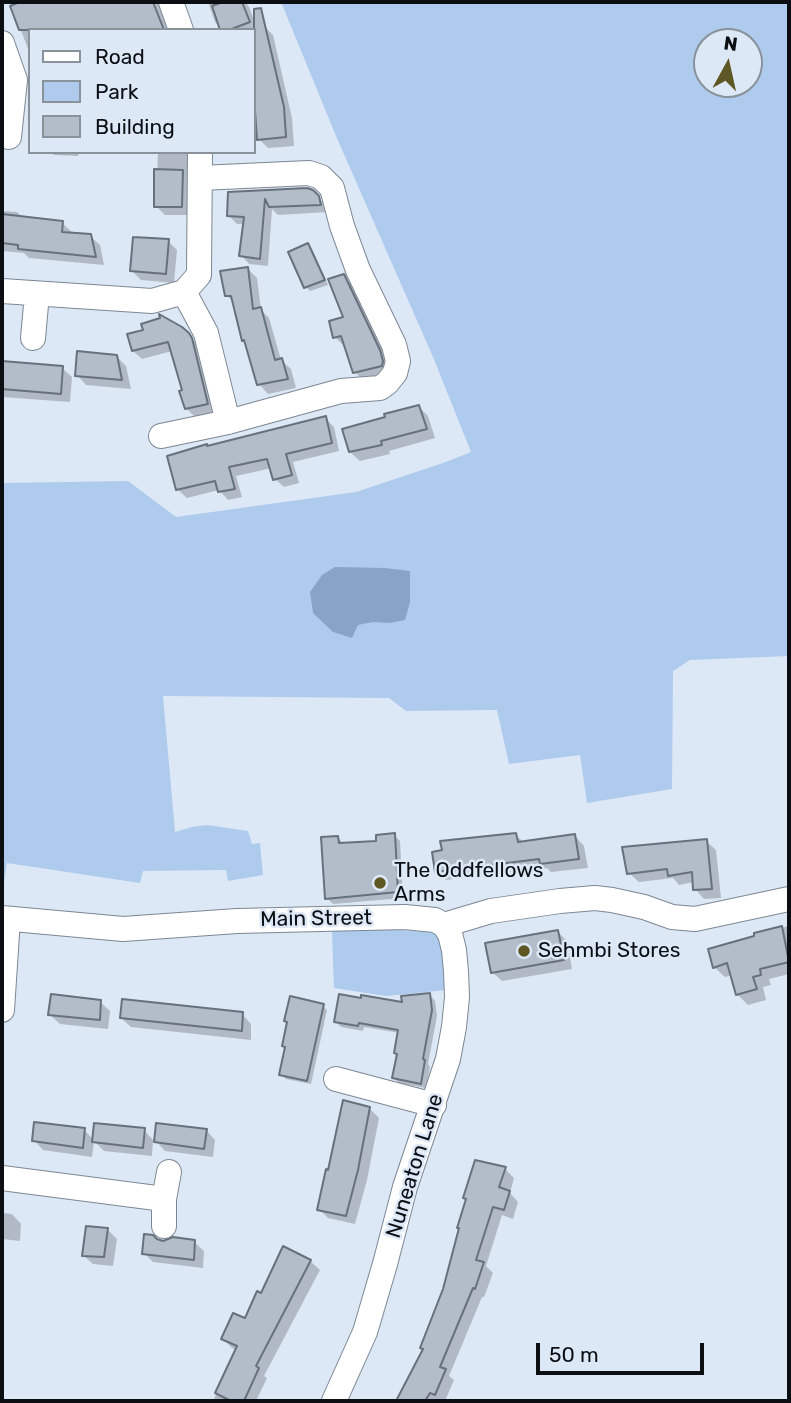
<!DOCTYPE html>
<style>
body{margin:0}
#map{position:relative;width:791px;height:1403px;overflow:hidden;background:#dde8f6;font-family:Rubik,sans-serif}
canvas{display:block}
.frame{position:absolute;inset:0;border:4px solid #0b0f13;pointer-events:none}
.legend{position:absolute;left:28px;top:28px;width:228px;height:126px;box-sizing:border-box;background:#dde8f6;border:2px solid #89919b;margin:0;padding:9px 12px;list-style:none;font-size:21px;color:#0b0f13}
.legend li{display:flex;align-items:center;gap:14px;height:35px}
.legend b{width:35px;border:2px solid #89919b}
.north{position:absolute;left:693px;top:28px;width:70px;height:70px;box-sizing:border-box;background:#dde8f6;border:2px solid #89919b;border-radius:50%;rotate:8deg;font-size:19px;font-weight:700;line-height:28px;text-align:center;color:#0b0f13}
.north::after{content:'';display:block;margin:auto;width:24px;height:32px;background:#5d5724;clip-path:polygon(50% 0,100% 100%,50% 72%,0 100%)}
.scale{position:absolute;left:536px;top:1343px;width:168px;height:32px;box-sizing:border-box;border:4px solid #0b0f13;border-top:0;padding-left:9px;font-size:21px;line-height:24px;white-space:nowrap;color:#0b0f13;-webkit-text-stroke:5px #dde8f6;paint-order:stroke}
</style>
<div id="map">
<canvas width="791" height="1403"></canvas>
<div class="frame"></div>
<ul class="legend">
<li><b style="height:9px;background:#fff"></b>Road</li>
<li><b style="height:19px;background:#aecbee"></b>Park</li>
<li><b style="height:19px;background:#b2bdc9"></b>Building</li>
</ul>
<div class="north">N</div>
<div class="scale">50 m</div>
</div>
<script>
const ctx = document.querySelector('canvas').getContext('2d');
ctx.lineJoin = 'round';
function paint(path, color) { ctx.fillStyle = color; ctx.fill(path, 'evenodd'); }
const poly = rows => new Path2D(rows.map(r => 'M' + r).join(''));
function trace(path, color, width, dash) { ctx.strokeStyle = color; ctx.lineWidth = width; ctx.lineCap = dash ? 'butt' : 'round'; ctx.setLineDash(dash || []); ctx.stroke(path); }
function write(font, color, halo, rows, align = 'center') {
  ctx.font = font + ' Rubik,sans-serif'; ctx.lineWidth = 5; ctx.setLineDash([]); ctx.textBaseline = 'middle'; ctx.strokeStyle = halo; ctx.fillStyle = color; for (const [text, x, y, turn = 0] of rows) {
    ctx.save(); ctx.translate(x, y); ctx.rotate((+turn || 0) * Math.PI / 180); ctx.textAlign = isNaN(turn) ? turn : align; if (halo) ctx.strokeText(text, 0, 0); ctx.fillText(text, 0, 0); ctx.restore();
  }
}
paint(poly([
 [281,2,789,2,789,656,690,660,673,671,672,789,587,803,580,755,509,764,497,710,406,711,389,698,163,696,175,832,192,827,207,825,248,831,252,844,260,843,263,875,228,881,226,870,143,871,140,883,7,863,2,895,2,483,128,481,176,517,356,492,443,463,471,452,433,357,336,136],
 [707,42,749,42,749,84,707,84],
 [378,928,436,933,442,940,447,990,386,996,334,988,332,931]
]), '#aecbee');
paint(poly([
 [335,567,385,568,410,571,410,602,405,620,390,623,373,622,358,625,352,638,333,632,313,613,310,592,322,575]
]), '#87a4c6');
paint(poly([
 [24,2,43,2,47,5,93,3,92,2,160,2,169,30,30,30,30,54,12,7],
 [208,2,245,2,249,7,257,28,264,26,273,35,292,118,294,146,268,148,259,139,256,108,254,96,254,30,222,30,215,22],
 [51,152,79,152,78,156,54,155],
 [158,152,193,152,191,215,165,215,156,206],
 [312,192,326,206,328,212,278,215,272,209,268,266,249,264,241,255,245,224,237,224,229,216,230,193],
 [2,211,17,212,23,218,62,223,72,232,71,234,90,236,100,245,104,265,29,258,24,253,2,251],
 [168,241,177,250,174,283,141,280,132,271],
 [308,245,312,249,328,285,310,291,306,287],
 [248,269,257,278,261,310,269,318,281,360,291,369,296,388,268,394,259,384,247,343,244,340,234,303,227,295],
 [343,276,352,285,388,360,391,371,364,381,355,372,346,346,344,346,335,337,346,318],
 [145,331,188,334,197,343,216,412,195,417,186,408,184,391,172,351,142,359,133,351],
 [116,356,126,366,131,389,86,385,77,375],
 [2,363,62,368,72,377,70,402,2,397],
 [419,407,428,416,435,438,389,451,390,454,360,461,350,452],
 [325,418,334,427,339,451,293,462,299,483,284,487,275,479,272,468,236,476,242,497,228,500,219,490,187,498,178,490,169,457],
 [394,835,400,841,403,898,333,904,327,898,338,838,344,844,378,842],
 [516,835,524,843,575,836,584,846,588,868,551,872,547,868,446,880,437,871],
 [706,841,716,850,721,898,704,899,695,889,694,882,679,885,673,878,639,882,629,873],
 [789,926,789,974,769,979,771,985,763,987,766,1000,748,1005,737,994,732,975,725,977,714,967,757,937,756,934],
 [558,932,567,941,572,969,502,981,492,972],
 [430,995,435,1001,437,1016,428,1064,430,1067,426,1088,399,1083,394,1078,398,1055,400,1033,364,1027,363,1031,341,1027,336,1022],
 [100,1002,110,1011,108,1029,60,1024,50,1015],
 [323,1006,327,1010,311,1084,286,1079,281,1074],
 [242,1014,251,1024,251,1040,131,1027,121,1018],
 [370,1109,379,1118,367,1180,355,1224,328,1218,319,1209],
 [84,1130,94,1140,144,1130,153,1140,152,1156,104,1151,94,1141,92,1157,43,1150,34,1140],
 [206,1130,215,1140,213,1157,165,1151,156,1141],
 [505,1169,514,1178,510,1193,518,1202,513,1219,502,1215,486,1266,493,1273,484,1297,482,1297,449,1376,454,1380,445,1401,399,1401,398,1400,424,1350],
 [2,1213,12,1214,21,1224,20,1241,2,1239],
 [107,1229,117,1239,113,1266,93,1264,83,1255],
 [194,1242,204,1251,203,1268,153,1262,144,1253,163,1243],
 [310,1261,320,1270,264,1376,267,1378,256,1401,213,1401,237,1350,232,1348,223,1339,246,1320,262,1296]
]), '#0003');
const building = poly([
 [20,2,153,2,164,30,19,30,10,6,20,2],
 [223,2,242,2,250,22,229,30,220,30,212,6,223,2],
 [261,8,284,107,286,137,257,140,254,96,254,9,261,8],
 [154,169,183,170,182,207,154,207,154,169],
 [307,188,313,190,319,196,321,205,269,207,265,199,260,259,239,256,244,217,227,216,228,192,307,188],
 [2,214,63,221,62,232,91,234,96,257,18,249,18,245,2,243,2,214],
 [133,237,169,239,166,274,130,271,133,237],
 [308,243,325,280,304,288,288,252,308,243],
 [248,267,253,309,261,307,275,360,282,358,288,379,257,385,244,340,242,341,231,296,225,296,220,271,248,267],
 [344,274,380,350,383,361,382,366,353,373,341,336,333,338,329,321,343,317,328,279,344,274],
 [159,314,182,327,189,333,192,338,208,404,185,409,179,391,182,390,168,342,132,351,127,334,143,330,141,324,160,318,159,314],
 [77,351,117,355,122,380,75,376,77,351],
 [2,361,63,366,61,394,2,389,2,361],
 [419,405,427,429,381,441,382,445,349,452,342,429,385,417,384,414,419,405],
 [326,416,332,443,286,454,292,475,273,480,267,459,229,467,235,489,218,492,215,481,176,490,167,456,207,444,207,446,326,416],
 [395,833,398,892,325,899,321,837,338,836,339,843,376,841,376,835,395,833],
 [516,833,518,842,575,834,579,859,540,864,539,859,435,872,432,852,442,850,440,841,516,833],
 [707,839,712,889,693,890,692,872,668,876,667,869,627,874,622,847,707,839],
 [782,926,789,962,760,969,761,975,753,977,757,989,736,995,727,963,713,968,708,949,754,936,754,933,782,926],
 [558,930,564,960,491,973,485,943,558,930],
 [430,993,432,1010,423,1059,425,1060,421,1084,392,1078,397,1054,394,1053,398,1030,359,1023,358,1026,334,1022,339,994,361,998,361,995,402,1002,401,996,430,993],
 [51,994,101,1000,100,1020,48,1015,51,994],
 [290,996,324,1004,307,1081,279,1075,285,1047,282,1046,287,1022,284,1021,290,996],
 [122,999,243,1012,242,1031,120,1018,122,999],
 [343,1100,370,1107,358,1170,346,1216,317,1210,326,1169,328,1170,343,1100],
 [34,1122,85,1128,83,1148,32,1141,34,1122],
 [94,1123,145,1128,143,1148,92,1142,94,1123],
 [156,1123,207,1129,204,1149,154,1142,156,1123],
 [475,1160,506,1167,499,1187,510,1191,504,1210,493,1207,476,1260,484,1262,475,1289,473,1288,440,1367,446,1369,435,1395,430,1393,425,1401,396,1401,423,1349,420,1348,443,1289,459,1228,457,1228,466,1199,463,1198,475,1160],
 [86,1226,108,1228,104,1257,82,1256,86,1226],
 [144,1234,153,1235,157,1239,163,1241,173,1237,195,1240,194,1260,142,1254,144,1234],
 [283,1246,311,1260,256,1366,259,1368,244,1401,231,1401,215,1393,237,1346,221,1339,233,1313,245,1318,257,1291,261,1293,283,1246]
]);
paint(building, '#b2bdc9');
trace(building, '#67717c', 2);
const street = poly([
 [171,2,181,30],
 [2,43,15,80,9,137],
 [2,291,152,301,184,292,199,275,200,152],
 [184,292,206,333,228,422],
 [33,338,37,294],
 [161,436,228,422,341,391,380,388,387,383,395,373,398,361,394,345,358,270,342,226,332,188,321,177,309,173,200,178],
 [2,918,123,929,237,921,405,917,435,920,444,925,491,911,560,901,595,898,612,900,644,907,672,917,695,919,789,899],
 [2,1010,8,919],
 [336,1079,434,1105],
 [2,1178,164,1199],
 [164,1226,164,1199,169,1172],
 [334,1401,365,1332,385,1264,405,1187,448,1059,454,1027,457,997,456,971,454,950,450,934,444,925]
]);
trace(street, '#7d8793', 26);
trace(street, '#fff', 24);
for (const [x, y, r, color] of [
 [380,883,7,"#5d5724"],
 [524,951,7,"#5d5724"]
]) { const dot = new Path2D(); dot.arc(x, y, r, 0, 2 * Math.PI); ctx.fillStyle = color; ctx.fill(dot); trace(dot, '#dde8f6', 2.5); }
write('21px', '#0b0f13', '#dde8f6', [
 ["The Oddfellows",394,871],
 ["Arms",394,895],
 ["Sehmbi Stores",538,951]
], 'left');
write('21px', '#0b0f13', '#dde8f6', [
 ["Main Street",316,919,-1],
 ["Nuneaton Lane",415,1166,-73]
]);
</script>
